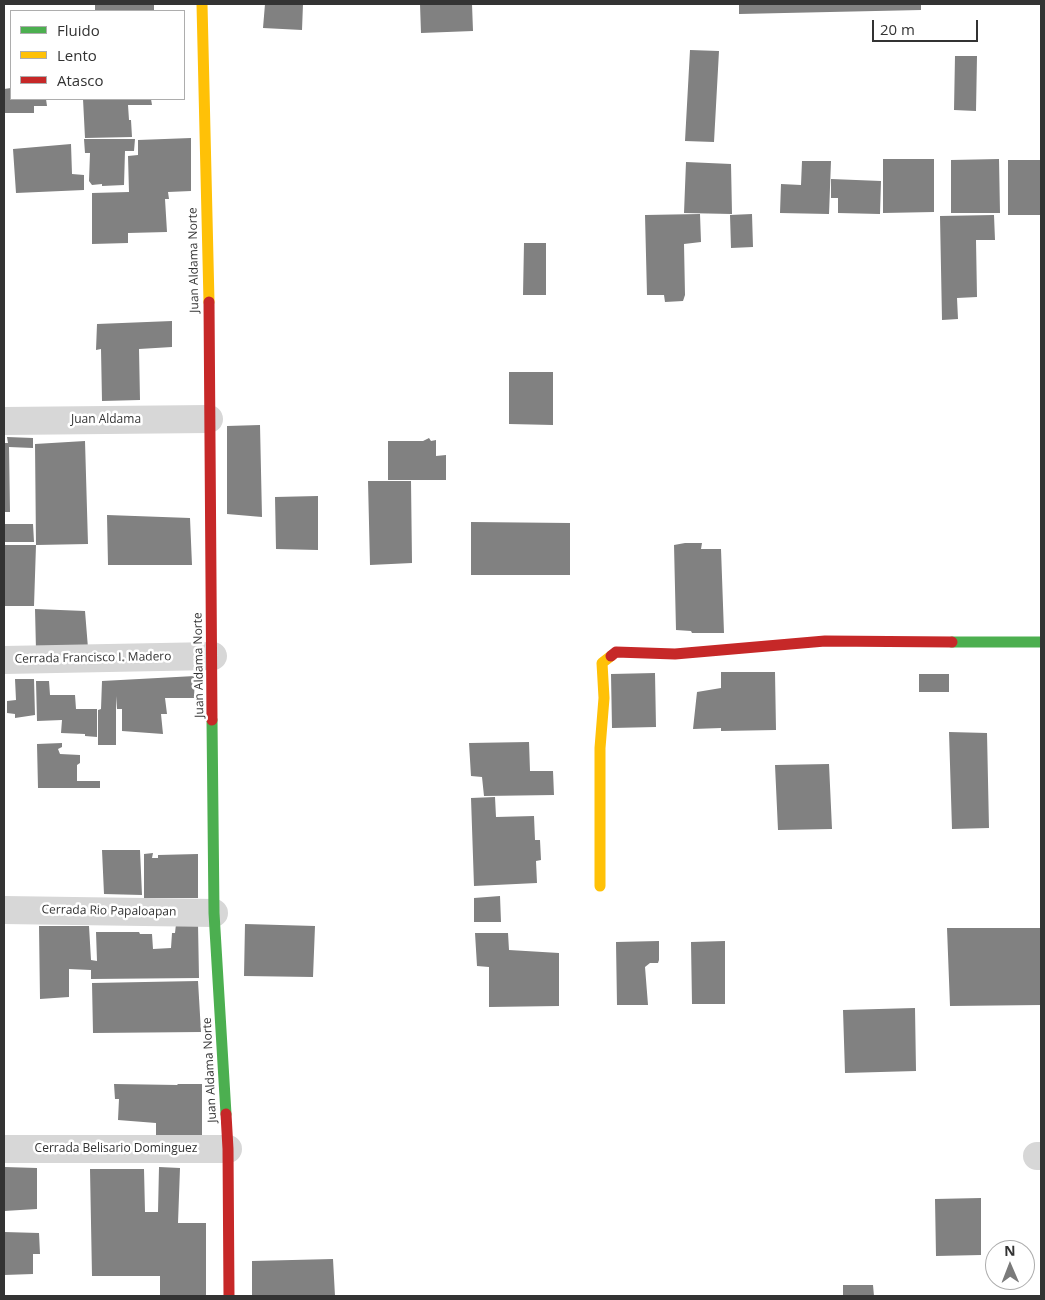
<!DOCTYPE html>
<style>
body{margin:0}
#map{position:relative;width:1045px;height:1300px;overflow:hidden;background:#fff;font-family:"Open Sans",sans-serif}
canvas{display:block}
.frame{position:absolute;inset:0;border:5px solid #333;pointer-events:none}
.legend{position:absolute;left:10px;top:10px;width:175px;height:90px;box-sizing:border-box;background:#fff;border:1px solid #adadad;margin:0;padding:6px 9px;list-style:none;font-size:15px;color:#333}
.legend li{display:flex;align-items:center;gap:10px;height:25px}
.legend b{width:25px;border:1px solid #adadad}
.north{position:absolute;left:985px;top:1240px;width:50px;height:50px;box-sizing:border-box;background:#fff;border:1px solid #adadad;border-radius:50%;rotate:359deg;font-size:14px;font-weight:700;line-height:20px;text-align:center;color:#333}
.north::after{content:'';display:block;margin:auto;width:18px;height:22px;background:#7a7a7a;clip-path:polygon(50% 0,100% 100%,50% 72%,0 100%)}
.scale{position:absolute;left:872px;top:20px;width:106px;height:22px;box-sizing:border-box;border:2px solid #333;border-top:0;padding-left:6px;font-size:15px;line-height:18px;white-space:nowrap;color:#333;-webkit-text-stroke:4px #fff;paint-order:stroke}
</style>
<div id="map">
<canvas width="1045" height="1300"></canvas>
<div class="frame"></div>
<ul class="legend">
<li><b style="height:6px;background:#4caf50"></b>Fluido</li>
<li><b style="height:6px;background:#ffc107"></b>Lento</li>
<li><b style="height:6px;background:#c62828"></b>Atasco</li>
</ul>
<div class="north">N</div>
<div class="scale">20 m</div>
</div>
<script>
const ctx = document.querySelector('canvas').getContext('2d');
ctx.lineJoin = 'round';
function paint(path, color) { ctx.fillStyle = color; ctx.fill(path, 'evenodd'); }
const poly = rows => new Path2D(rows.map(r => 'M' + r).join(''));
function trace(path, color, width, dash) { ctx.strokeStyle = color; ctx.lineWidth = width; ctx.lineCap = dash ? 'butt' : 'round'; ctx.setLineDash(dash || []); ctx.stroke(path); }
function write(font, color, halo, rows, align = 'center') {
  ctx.font = font + ' "Open Sans",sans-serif'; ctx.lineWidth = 5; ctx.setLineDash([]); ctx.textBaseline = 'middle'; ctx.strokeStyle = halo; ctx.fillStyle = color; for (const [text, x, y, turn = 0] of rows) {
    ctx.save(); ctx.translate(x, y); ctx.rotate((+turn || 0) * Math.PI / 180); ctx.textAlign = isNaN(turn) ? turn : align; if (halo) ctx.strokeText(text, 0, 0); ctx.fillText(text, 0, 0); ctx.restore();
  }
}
paint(poly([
 [95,4,154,4,154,11,95,11],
 [265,4,303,4,302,30,263,28],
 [420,4,472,4,473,31,421,33],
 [739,4,921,4,921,10,739,14],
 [690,50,719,51,714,142,685,141],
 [955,56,977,56,976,111,954,110],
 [11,88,11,99,46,99,47,106,34,106,34,113,4,113,4,89],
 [83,99,151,99,152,105,128,105,129,120,131,120,132,137,85,138],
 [191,138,191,191,168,192,169,199,165,199,167,232,128,233,128,243,92,244,92,193,129,192,128,156,138,155,138,140],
 [84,139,135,139,134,151,125,151,124,185,102,186,102,184,92,185,89,181,90,153,85,153],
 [71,144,72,174,84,175,84,190,16,193,13,149],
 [883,159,934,159,934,212,883,213],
 [999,159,1000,213,951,213,951,160],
 [1008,160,1041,160,1041,215,1008,215],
 [802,161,831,161,829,214,780,213,781,184,801,185],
 [686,162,731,164,732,214,684,213],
 [831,179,881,181,880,214,838,213,838,198,831,198],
 [700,214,701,242,684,244,685,295,683,301,665,302,664,295,647,295,645,215],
 [752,214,753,247,731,248,730,215],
 [994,215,995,240,976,240,977,297,957,298,958,319,942,320,940,216],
 [524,243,546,243,546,295,523,295],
 [172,321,172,347,139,349,140,400,102,401,101,349,96,350,97,324],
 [509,372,553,372,553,425,509,424],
 [260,425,262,517,227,514,227,426],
 [7,437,33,438,33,448,9,447,10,512,4,512,4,443,8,443],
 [429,438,431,441,436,440,436,456,446,455,446,480,388,480,388,441,423,441],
 [85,441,88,544,36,545,35,444],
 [368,481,411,481,412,563,370,565],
 [318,496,318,550,276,549,275,497],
 [107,515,190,518,192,565,108,565],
 [471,522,570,523,570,575,471,575],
 [4,524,33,524,34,542,4,542],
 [685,543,702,543,701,549,721,549,724,633,692,633,691,631,676,630,674,545],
 [4,545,36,545,34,606,4,606],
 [35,609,85,611,88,648,36,650],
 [721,672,775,672,776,730,721,731,721,728,693,729,697,692,721,688],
 [655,673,656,727,612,728,611,674],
 [919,674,949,674,949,692,919,692],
 [195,676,194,698,165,698,167,714,161,714,163,734,122,731,122,709,117,709,116,696,116,745,98,745,98,710,101,709,102,681],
 [15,679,34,679,35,715,15,718,15,714,7,713,7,701,16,700],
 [36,681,49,681,50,695,75,695,76,709,97,709,97,737,85,736,85,734,61,733,62,720,37,721],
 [949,732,987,733,989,828,952,829],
 [529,742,530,771,553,771,554,795,484,796,482,777,471,776,469,743],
 [62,743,62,747,58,749,60,754,80,755,80,763,77,765,77,781,100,781,100,788,38,788,37,744],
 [829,764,832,829,778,830,775,765],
 [495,797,496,817,534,816,535,840,540,840,541,860,536,861,537,883,474,886,471,798],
 [102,850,140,850,142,895,104,894],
 [153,853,152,858,158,858,158,855,198,854,198,898,144,898,144,854],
 [500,896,501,922,474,922,474,898],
 [176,924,198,924,199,978,91,979,91,970,69,969,69,997,40,999,39,926,89,926,91,960,97,961,96,932,139,932,140,934,152,934,153,949,171,948,172,933,175,933],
 [245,924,315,926,313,977,244,976],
 [947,928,1041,928,1041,1005,950,1006],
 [475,933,508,933,509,950,559,953,559,1006,489,1007,489,967,477,966],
 [659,941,659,960,658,963,650,963,645,967,648,1005,617,1005,616,942],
 [725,941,725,1004,692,1004,691,942],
 [198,981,201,1032,93,1033,92,983],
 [915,1008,916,1071,845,1073,843,1010],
 [114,1084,178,1085,177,1084,202,1084,202,1139,156,1138,156,1123,118,1120,119,1099,115,1099],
 [4,1167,37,1168,37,1209,4,1211],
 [159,1167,180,1168,178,1223,206,1223,206,1296,160,1296,160,1276,92,1276,90,1169,144,1169,145,1212,158,1212],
 [981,1198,981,1255,936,1256,935,1199],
 [4,1232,39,1233,40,1254,33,1254,33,1274,4,1275],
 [333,1259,335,1296,252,1296,252,1261],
 [843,1285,873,1285,874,1296,843,1296]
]), '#818181');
trace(poly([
 [4,421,209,419],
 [4,660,213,656],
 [4,910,214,913],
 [4,1149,228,1149],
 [1037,1156,1041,1156]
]), '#d7d7d7', 28);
trace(poly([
 [952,642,1041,642],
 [212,720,214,913,226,1114]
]), '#4caf50', 11);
trace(poly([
 [202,4,209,302],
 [600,886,600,748,604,698,602,663,611,656]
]), '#ffc107', 11);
trace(poly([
 [209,302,212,720],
 [611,656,616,652,675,654,825,641,952,642],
 [226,1114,228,1149,229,1296]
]), '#c62828', 11);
write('12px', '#333', '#fff', [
 ["Juan Aldama Norte",194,260,-91],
 ["Juan Aldama",106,420],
 ["Cerrada Francisco I. Madero",93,658,-1],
 ["Juan Aldama Norte",199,665,-91],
 ["Cerrada Rio Papaloapan",109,911,1],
 ["Juan Aldama Norte",210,1070,-93],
 ["Cerrada Belisario Dominguez",116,1149]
]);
</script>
